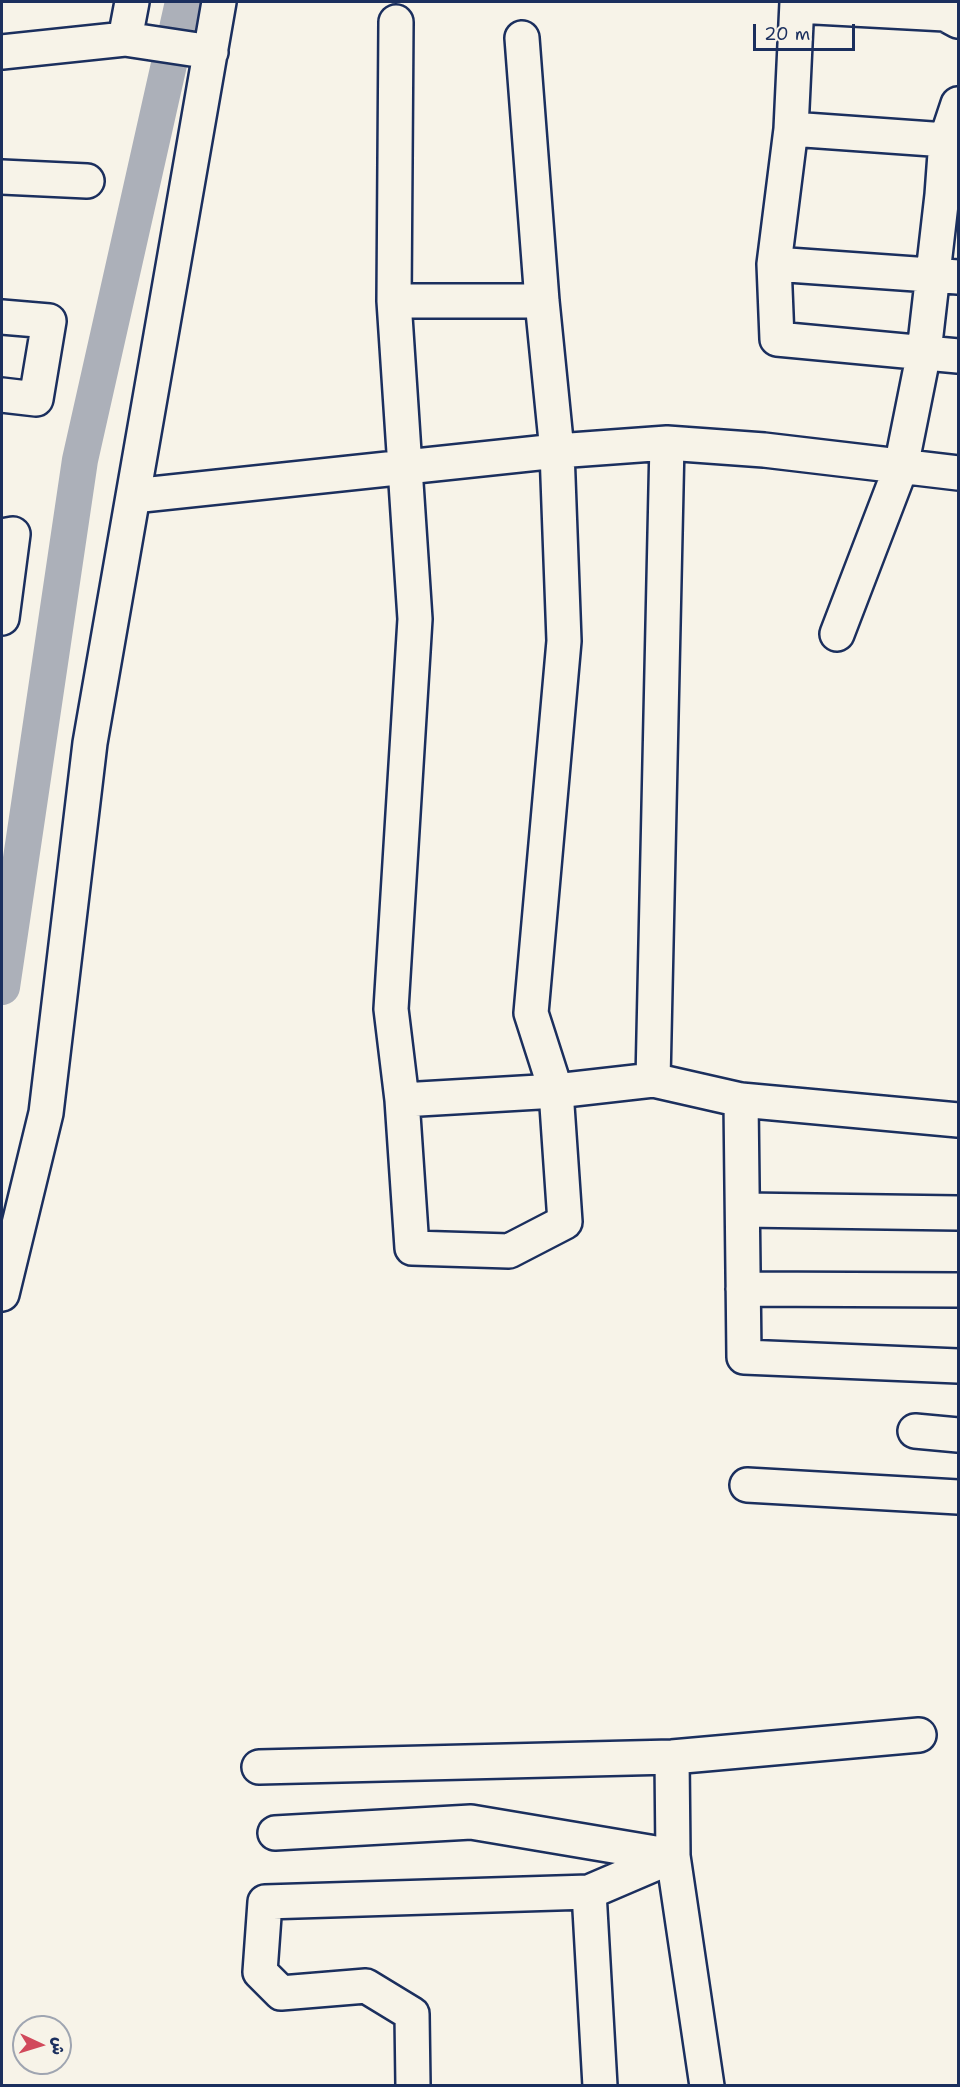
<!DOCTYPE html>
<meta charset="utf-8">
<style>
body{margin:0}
#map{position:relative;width:960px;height:2087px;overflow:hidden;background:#f7f3e8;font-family:"Shantell Sans","Playpen Sans Arabic",sans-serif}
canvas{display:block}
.frame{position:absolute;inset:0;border:3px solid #1b2f5e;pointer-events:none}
.north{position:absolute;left:12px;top:2015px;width:60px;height:60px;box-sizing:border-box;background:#f7f3e8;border:2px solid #9fa5b1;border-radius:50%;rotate:94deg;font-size:16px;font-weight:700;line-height:24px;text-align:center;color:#1b2f5e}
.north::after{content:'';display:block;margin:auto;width:21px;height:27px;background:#d1495b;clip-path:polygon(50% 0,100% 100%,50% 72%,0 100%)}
.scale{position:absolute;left:753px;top:24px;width:102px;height:27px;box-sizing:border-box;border:3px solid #1b2f5e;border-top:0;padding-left:8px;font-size:18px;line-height:21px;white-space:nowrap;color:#1b2f5e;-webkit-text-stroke:4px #f7f3e8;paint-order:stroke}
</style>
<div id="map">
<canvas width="960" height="2087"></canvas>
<div class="frame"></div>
<div class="north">ش</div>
<div class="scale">20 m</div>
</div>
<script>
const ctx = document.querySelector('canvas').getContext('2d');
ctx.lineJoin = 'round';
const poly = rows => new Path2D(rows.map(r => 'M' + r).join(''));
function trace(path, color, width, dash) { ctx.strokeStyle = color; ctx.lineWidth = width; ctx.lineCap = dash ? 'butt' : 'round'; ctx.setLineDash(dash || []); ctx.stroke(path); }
trace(poly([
 [2,987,80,460,183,2]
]), '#acb0b9', 36);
const minor = poly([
 [132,2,125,39,211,52],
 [797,2,791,129,774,264,777,339,958,356],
 [797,6,945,14,958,21],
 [396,22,394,301,415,619,391,1009,402,1100,412,1248,509,1251,565,1222,556,1091,531,1013,564,641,557,451,542,301,522,38],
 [2,52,125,39],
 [791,129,946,140],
 [2,177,87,181],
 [774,264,958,277],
 [394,301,542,301],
 [2,317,49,321,36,399,2,395],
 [133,496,557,451,667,443,764,450,958,473],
 [2,536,13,534,2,618],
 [837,634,901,467,924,352,942,195,946,140,958,104],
 [653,1080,667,443],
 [402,1100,556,1091,653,1080,741,1100,958,1120],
 [741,1100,744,1357,958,1366],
 [744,1210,958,1213],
 [743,1289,958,1290],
 [2,1294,46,1113,90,743,219,2],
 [915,1431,958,1435],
 [747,1485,958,1497],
 [672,1757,673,1856,707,2086],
 [259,1767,672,1757,919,1735],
 [275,1833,471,1822,673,1856],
 [589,1892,600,2086],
 [413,2086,412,2014,366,1986,281,1993,260,1972,265,1902,589,1892,673,1856]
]);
trace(minor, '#1b2f5e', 38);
trace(minor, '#f7f3e8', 33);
</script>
